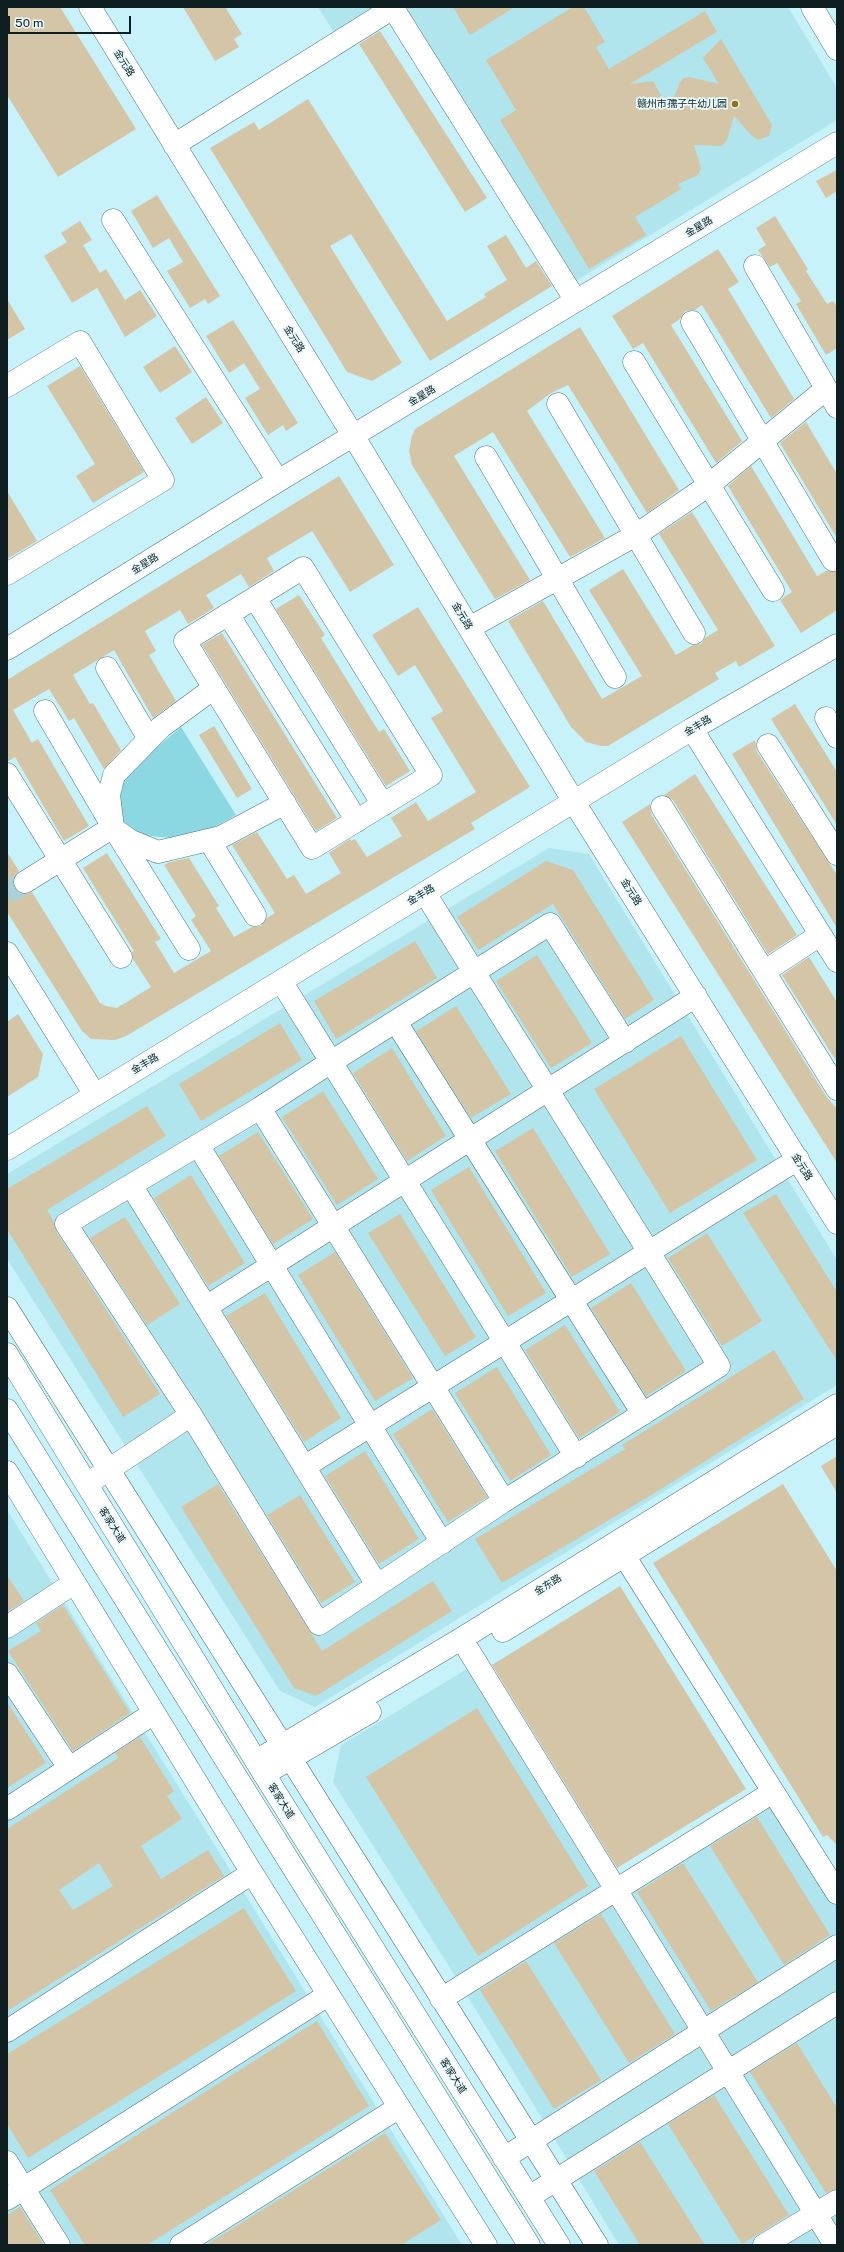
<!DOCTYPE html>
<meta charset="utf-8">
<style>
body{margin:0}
#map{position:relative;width:844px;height:2252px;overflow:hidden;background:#c8f2f9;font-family:"Public Sans",sans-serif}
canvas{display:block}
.frame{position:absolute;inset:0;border:8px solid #0f1f21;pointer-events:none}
.scale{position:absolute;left:8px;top:16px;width:123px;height:18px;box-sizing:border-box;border:2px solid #0f1f21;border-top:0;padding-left:5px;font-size:12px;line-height:14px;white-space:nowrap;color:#0f1f21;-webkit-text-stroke:3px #e9fafc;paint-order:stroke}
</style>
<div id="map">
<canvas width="844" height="2252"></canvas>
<div class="frame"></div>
<div class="scale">50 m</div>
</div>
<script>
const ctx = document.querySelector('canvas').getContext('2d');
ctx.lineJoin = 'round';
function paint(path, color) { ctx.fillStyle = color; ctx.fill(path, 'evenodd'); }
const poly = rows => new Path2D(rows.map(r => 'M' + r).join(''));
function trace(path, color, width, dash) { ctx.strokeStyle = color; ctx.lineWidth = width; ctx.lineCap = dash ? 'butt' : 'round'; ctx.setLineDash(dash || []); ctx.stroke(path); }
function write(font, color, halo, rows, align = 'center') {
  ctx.font = font + ' "Public Sans","Noto Sans SC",sans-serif'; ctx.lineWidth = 3.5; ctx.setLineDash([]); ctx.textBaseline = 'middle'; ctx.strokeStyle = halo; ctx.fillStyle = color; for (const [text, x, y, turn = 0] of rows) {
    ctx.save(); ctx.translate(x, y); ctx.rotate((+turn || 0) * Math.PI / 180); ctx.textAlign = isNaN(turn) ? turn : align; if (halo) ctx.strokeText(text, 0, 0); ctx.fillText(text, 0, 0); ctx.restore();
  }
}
paint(poly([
 [318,7,378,7,335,34],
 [401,7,788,7,837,88,837,120,574,282],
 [549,848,589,854,837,1260,837,1385,315,1707,280,1691,7,1259,7,1174],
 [7,1510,16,1524,462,2245,7,2245],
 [467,1669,604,1888,776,1784,837,1880,837,2245,619,2245,457,1979,333,1782,341,1745]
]), '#b1e5ed');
paint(poly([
 [181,727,236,815,209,830,179,839,142,835,123,824,118,802,120,782,143,759]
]), '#8bd7e2');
paint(poly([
 [7,7,60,7,136,129,58,177,7,95],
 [183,7,225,7,242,34,234,39,239,47,215,61],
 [453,7,515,7,470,35],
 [573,7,584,7,605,42,596,47,609,69,705,11,717,32,630,84,653,81,669,110,680,82,684,78,690,77,719,84,703,58,721,39,772,125,769,136,758,140,752,136,734,116,727,140,722,146,694,145,701,168,698,175,678,184,681,189,635,217,646,235,589,269,500,120,516,110,486,60],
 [380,31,487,198,465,212,359,44],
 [308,99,447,321,486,297,484,294,507,280,487,246,506,235,526,268,536,261,552,286,430,361,351,234,330,246,402,363,372,381,347,372,210,148,254,122,259,130],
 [837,170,837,191,826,198,816,181],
 [157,195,220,296,208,304,205,299,190,308,167,271,183,262,169,238,153,248,131,211],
 [775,216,808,269,806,271,827,304,833,301,837,307,837,348,826,355,796,304,801,301,777,263,770,267,758,250,766,245,756,228],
 [80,221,92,240,83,245,100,273,106,269,125,300,140,290,157,316,125,337,97,288,72,303,44,256,67,242,61,233],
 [718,249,739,282,728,289,794,399,771,418,702,305,695,310,685,311,680,319,671,325,742,441,716,463,643,343,633,349,612,316],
 [7,299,25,329,7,340],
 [233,320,298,423,286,431,283,425,268,435,245,398,260,389,244,363,229,373,206,336],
 [580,327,679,490,647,513,568,385,551,393,527,411,605,538,570,557,493,432,454,456,530,580,495,599,412,465,409,451,412,436,415,429],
 [175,346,192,372,160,393,143,367],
 [80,366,144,472,93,503,76,476,95,464,47,386],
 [206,397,223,423,192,444,175,418],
 [806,422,837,474,837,538,780,443],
 [751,466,817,576,826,571,837,571,837,610,801,633,780,600,792,592,728,486],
 [339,476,394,565,350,592,312,531,267,558,274,571,249,587,241,574,206,595,214,608,188,624,180,610,145,631,156,651,149,655,176,701,153,718,114,650,73,675,90,704,93,703,121,750,104,769,74,718,69,721,49,689,13,710,32,743,38,739,89,826,64,841,15,757,7,762,7,680],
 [7,491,37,541,7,559],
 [692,512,775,646,739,667,736,661,715,673,719,679,608,746,601,746,586,742,571,727,508,621,543,601,602,699,642,676,589,590,623,569,676,655,693,645,701,644,705,638,718,630,659,534],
 [299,595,325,635,321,638,379,732,384,729,410,771,386,786,276,609],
 [418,607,530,787,471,823,475,829,126,1036,115,1040,91,1039,82,1031,7,912,7,852,19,871,14,876,13,883,15,889,25,894,32,892,100,1003,106,1006,117,1008,151,987,133,959,132,952,134,951,83,868,107,853,161,939,155,942,174,973,211,951,191,920,196,916,164,865,170,862,189,858,219,906,216,908,234,937,252,927,261,926,267,918,275,913,232,845,257,832,287,879,294,875,306,894,341,873,329,853,350,839,351,841,355,839,367,857,402,836,391,818,416,802,428,821,476,792,431,718,443,711,415,665,398,676,372,635],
 [222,633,337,818,316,831,202,645],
 [795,704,837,772,837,825,771,719],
 [214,726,252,789,237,798,199,735],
 [755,740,757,752,837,875,837,928,732,754],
 [695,774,797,935,768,954,673,800,664,795],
 [650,804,651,814,826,1096,837,1109,837,1163,622,822],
 [546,861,573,870,654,1000,625,1019,553,904,478,950,457,917],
 [415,941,437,978,336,1039,314,1001],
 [537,955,592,1043,551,1068,496,981],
 [809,957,837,1002,837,1062,782,975],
 [456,1006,511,1094,471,1118,416,1031],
 [18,1014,43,1054,38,1077,7,1097,7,1022],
 [280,1023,302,1060,201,1121,179,1084],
 [681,1036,757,1160,670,1213,594,1089],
 [392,1048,446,1136,407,1161,353,1073],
 [323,1091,378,1179,337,1205,282,1117],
 [147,1106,166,1136,47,1210,54,1222,56,1231,160,1394,123,1417,7,1229,7,1189],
 [533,1128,610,1254,572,1277,495,1151],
 [258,1132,313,1219,273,1244,219,1156],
 [469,1167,546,1293,508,1316,431,1190],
 [191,1175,245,1263,208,1286,154,1198],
 [776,1194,837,1292,837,1361,743,1213],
 [400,1214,476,1337,445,1356,368,1233],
 [125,1217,180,1304,147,1325,90,1238],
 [707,1233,762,1321,722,1346,668,1258],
 [335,1252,413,1378,375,1401,298,1275],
 [631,1283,686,1371,646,1396,591,1308],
 [265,1293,341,1418,304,1442,226,1316],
 [565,1325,620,1412,579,1438,525,1350],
 [774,1350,804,1399,653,1494,502,1583,475,1539,625,1449,622,1445],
 [497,1367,551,1455,510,1481,455,1393],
 [432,1409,487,1497,448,1522,393,1434],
 [365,1451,419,1539,379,1564,325,1476],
 [837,1456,837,1493,821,1466],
 [218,1484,322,1651,433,1581,452,1611,316,1696,294,1688,181,1507],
 [783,1484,837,1571,837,1845,827,1835,823,1837,653,1563],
 [300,1495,355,1582,321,1603,267,1515],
 [7,1575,24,1601,7,1612],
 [620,1586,746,1789,617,1868,492,1665],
 [63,1605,130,1713,73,1751,8,1651,41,1631,36,1623],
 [7,1702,46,1763,7,1788],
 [477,1708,588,1886,478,1956,366,1777],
 [140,1737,174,1791,167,1796,182,1819,141,1846,161,1879,208,1850,224,1876,7,2011,7,1829,118,1758,115,1753],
 [99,1863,113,1886,73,1910,59,1890],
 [757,1817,830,1935,784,1965,710,1846],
 [683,1863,758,1982,711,2011,637,1892],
 [244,1908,296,1991,28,2158,7,2124,7,2054],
 [601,1914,675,2034,629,2063,554,1943],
 [526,1961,601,2080,554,2109,480,1990],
 [317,2021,369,2106,147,2245,85,2245,50,2190],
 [797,2043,837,2108,837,2189,826,2193,750,2072],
 [714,2095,789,2215,742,2244,668,2124],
 [385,2133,441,2220,401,2245,206,2245],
 [640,2142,705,2245,640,2245,594,2171],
 [20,2207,44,2245,7,2245,7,2215]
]), '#d3c5a6');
trace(poly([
 [7,893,25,882]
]), '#acd2d9', 22, [22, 11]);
const minor = poly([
 [90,7,354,437,574,802,837,1223],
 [174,145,393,8,576,301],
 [113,220,278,481],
 [755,266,837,407],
 [692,322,833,560],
 [634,362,773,590],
 [7,386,80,342,163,480,7,574],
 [558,404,694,633],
 [486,457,615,677],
 [303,568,431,775,312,848,185,641,303,568],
 [255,598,383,805],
 [228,614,357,821],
 [469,628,636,535,709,485,826,389],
 [7,649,278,481,837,143],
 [107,668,149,739],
 [45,711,113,827,189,949],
 [826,718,837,737],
 [692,729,837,961],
 [768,745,837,854],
 [7,774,121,957],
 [662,807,837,1089],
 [117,831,131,841,158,852,221,837,285,803],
 [209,840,255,915],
 [25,882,113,827,109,795,114,775,161,727,214,688],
 [425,893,474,972,649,1252,719,1366,504,1501,319,1624,191,1415,66,1224,260,1108,331,1062,474,972,550,924,625,1042],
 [7,953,95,1095],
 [765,971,820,935,828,947],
 [281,981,576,1457],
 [396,1022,643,1414],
 [260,1108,504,1501],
 [198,1145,442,1543],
 [7,1149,692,729,837,645],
 [131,1185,377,1585],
 [206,1307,696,996],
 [7,1308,597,2245],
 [304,1467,798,1159],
 [7,1472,252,1873,486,2245],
 [96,1478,191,1415],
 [625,1557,837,1893],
 [7,1627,74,1583],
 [503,1631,837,1424],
 [469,1651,835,2245],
 [7,1674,69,1768],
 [256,1761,461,1639,837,1405],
 [264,1774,370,1712],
 [7,1809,154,1713],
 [441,1999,773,1792],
 [7,2031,252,1873],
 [504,2158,837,1946],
 [7,2162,59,2245],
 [529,2197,837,2003],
 [7,2199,328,1995],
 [181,2245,398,2108],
 [764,2245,837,2201]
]);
const major = poly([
 [812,7,837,49],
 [7,1354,264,1774,559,2245],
 [7,1410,529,2245]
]);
trace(minor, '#51777d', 23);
trace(major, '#51777d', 23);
trace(minor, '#fff', 22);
trace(major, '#fff', 22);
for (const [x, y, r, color] of [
 [735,104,4,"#927017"]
]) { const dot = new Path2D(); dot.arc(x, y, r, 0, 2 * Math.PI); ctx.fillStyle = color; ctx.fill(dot); trace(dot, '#e9fafc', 1.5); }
write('10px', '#0f1f21', '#e9fafc', [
 ["金元路",124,63,58],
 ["金星路",699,227,-31],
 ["金元路",294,339,58],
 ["金星路",422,396,-31],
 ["金星路",145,564,-32],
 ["金元路",462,616,59],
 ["金丰路",698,726,-31],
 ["金元路",631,892,58],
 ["金丰路",421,895,-31],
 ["金丰路",145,1064,-31],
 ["金元路",802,1167,58],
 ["客家大道",112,1525,58],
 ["金东路",548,1585,-32],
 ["客家大道",281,1801,58],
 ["客家大道",453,2076,58]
]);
write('10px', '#0f1f21', '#e9fafc', [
 ["赣州市孺子牛幼儿园",727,104]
], 'right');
</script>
